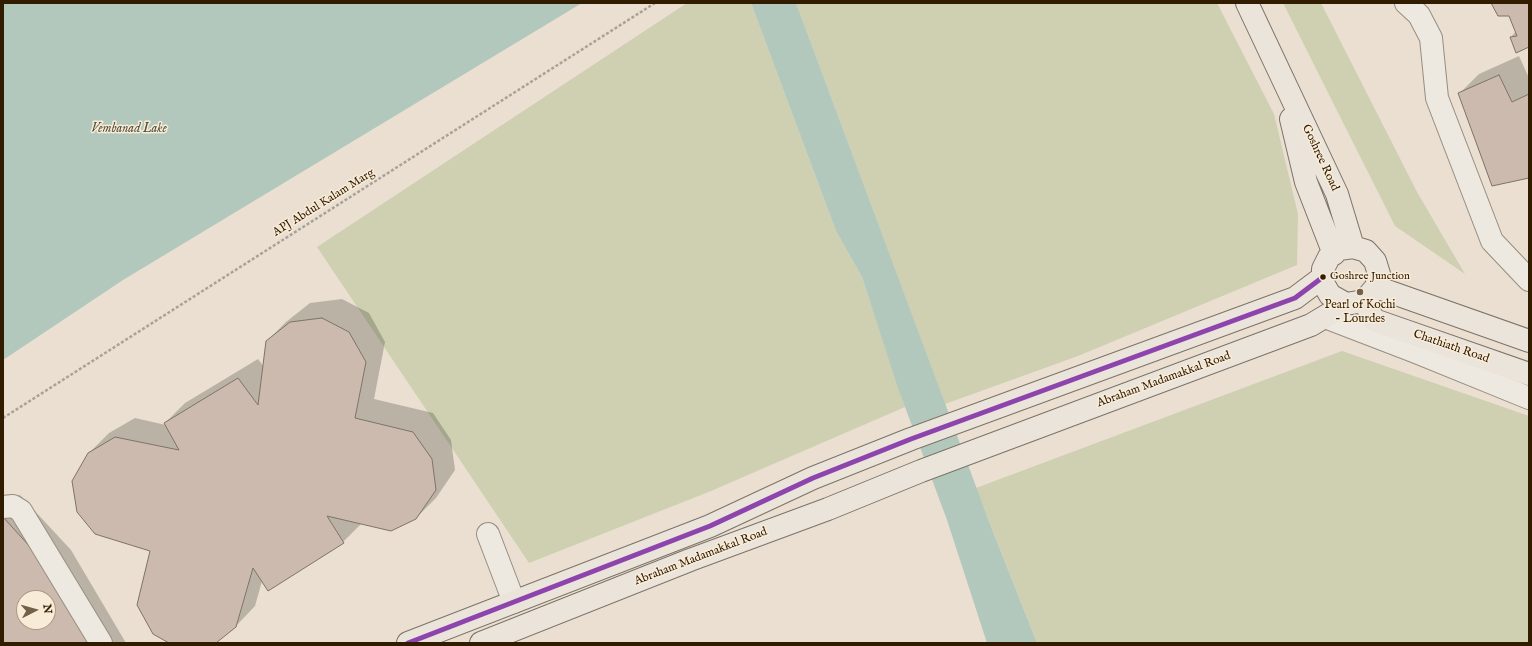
<!DOCTYPE html>
<style>
body{margin:0}
#map{position:relative;width:1532px;height:646px;overflow:hidden;background:#eadfd0;font-family:"IM FELL English",serif}
canvas{display:block}
.frame{position:absolute;inset:0;border:4px solid #321c00;pointer-events:none}
.north{position:absolute;left:16px;top:590px;width:40px;height:40px;box-sizing:border-box;background:#f8ecd9;border:1px solid #a99982;border-radius:50%;rotate:84deg;font-size:11px;font-weight:700;line-height:16px;text-align:center;color:#321c00}
.north::after{content:'';display:block;margin:auto;width:14px;height:18px;background:#726049;clip-path:polygon(50% 0,100% 100%,50% 72%,0 100%)}
</style>
<div id="map">
<canvas width="1532" height="646"></canvas>
<div class="frame"></div>
<div class="north">N</div>
</div>
<script>
const ctx = document.querySelector('canvas').getContext('2d');
ctx.lineJoin = 'round';
function paint(path, color) { ctx.fillStyle = color; ctx.fill(path, 'evenodd'); }
const poly = rows => new Path2D(rows.map(r => 'M' + r).join(''));
function trace(path, color, width, dash) { ctx.strokeStyle = color; ctx.lineWidth = width; ctx.lineCap = dash ? 'butt' : 'round'; ctx.setLineDash(dash || []); ctx.stroke(path); }
function write(font, color, halo, rows, align = 'center') {
  ctx.font = font + ' "IM FELL English",serif'; ctx.lineWidth = 3; ctx.setLineDash([]); ctx.textBaseline = 'middle'; ctx.strokeStyle = halo; ctx.fillStyle = color; for (const [text, x, y, turn = 0] of rows) {
    ctx.save(); ctx.translate(x, y); ctx.rotate((+turn || 0) * Math.PI / 180); ctx.textAlign = isNaN(turn) ? turn : align; if (halo) ctx.strokeText(text, 0, 0); ctx.fillText(text, 0, 0); ctx.restore();
  }
}
paint(poly([
 [687,3,751,3,836,231,862,277,905,407,711,491,529,563,317,247],
 [796,3,1217,3,1274,114,1298,214,1297,265,1078,356,945,404],
 [1283,3,1321,3,1417,192,1465,274,1395,226],
 [1342,351,1529,416,1529,643,1037,643,976,488]
]), '#ced0b1');
paint(poly([
 [3,3,582,3,123,280,3,360],
 [751,3,796,3,990,524,1037,643,987,643,947,520,898,388,862,277,836,231]
]), '#b3c8bc');
paint(poly([
 [1492,3,1529,3,1529,46,1517,52,1511,37,1516,31,1509,15],
 [1519,56,1529,78,1529,177,1460,93,1479,74],
 [342,299,369,313,385,342,374,399,433,413,451,440,455,470,436,498,416,518,362,523,343,542,262,581,255,606,236,626,215,643,171,643,151,550,89,453,109,433,135,418,166,425,165,423,185,403,258,359,264,367,267,341,286,322,310,303],
 [20,495,71,550,126,643,3,643,3,502],
 [24,598,48,598,48,622,24,622]
]), '#0003');
const building = poly([
 [1491,3,1529,3,1529,47,1516,53,1510,37,1517,36,1509,16,1498,16,1491,3],
 [1499,75,1512,102,1529,94,1529,178,1492,186,1458,93,1499,75],
 [322,318,349,332,366,362,355,418,413,432,432,459,436,490,416,519,391,531,327,516,344,543,268,591,253,568,236,627,216,643,169,643,153,634,137,605,150,551,95,534,77,512,72,481,88,453,115,437,179,450,164,423,238,378,258,405,266,341,290,322,322,318],
 [3,517,51,570,95,643,3,643,3,517],
 [24,598,48,598,48,622,24,622,24,598]
]);
paint(building, '#cdbaae');
trace(building, '#7c7366', 1);
const minor = poly([
 [1406,3,1419,15,1431,38,1437,98,1492,241,1529,280],
 [1325,317,1416,352,1529,398],
 [3,507,13,506,21,511,101,643],
 [488,534,514,602]
]);
const major = poly([
 [1247,3,1337,194,1353,247],
 [1291,119,1306,182,1334,254],
 [1353,247,1366,251,1375,261,1379,274,1376,287,1364,301,1346,304,1330,295,1323,283,1323,269,1329,257,1339,249,1353,247],
 [1376,287,1529,341],
 [1364,301,1374,320,1529,374],
 [408,643,710,526,813,478,911,439,1295,298,1323,277],
 [481,643,690,560,828,509,921,471,1311,325,1346,304]
]);
trace(minor, '#978e81', 24);
trace(major, '#7c7366', 24);
trace(poly([
 [3,418,655,3]
]), '#a8a299', 2.5, [3, 2]);
trace(minor, '#ede8e0', 22);
trace(major, '#ebe4db', 22);
trace(poly([
 [408,643,710,526,813,478,911,439,1295,298,1323,277]
]), '#8e44ad', 5);
for (const [x, y, r, color] of [
 [1323,277,3.5,"#321c00"],
 [1360,292,4,"#726049"]
]) { const dot = new Path2D(); dot.arc(x, y, r, 0, 2 * Math.PI); ctx.fillStyle = color; ctx.fill(dot); trace(dot, '#f8ecd9', 1.5); }
write('11px', '#321c00', '#f8ecd9', [
 ["Goshree Junction",1330,277]
], 'left');
write('12px', '#321c00', '#f8ecd9', [
 ["Goshree Road",1320,158,65],
 ["APJ Abdul Kalam Marg",324,203,-32],
 ["Chathiath Road",1451,347,19],
 ["Abraham Madamakkal Road",1164,380,-20],
 ["Abraham Madamakkal Road",701,557,-21]
]);
write('12px', '#321c00', '#f8ecd9', [
 ["Pearl of Kochi",1360,306],
 ["- Lourdes",1360,320]
]);
write('italic 13px', '#524d36', '#f8ecd9', [
 ["Vembanad Lake",129,129]
]);
</script>
